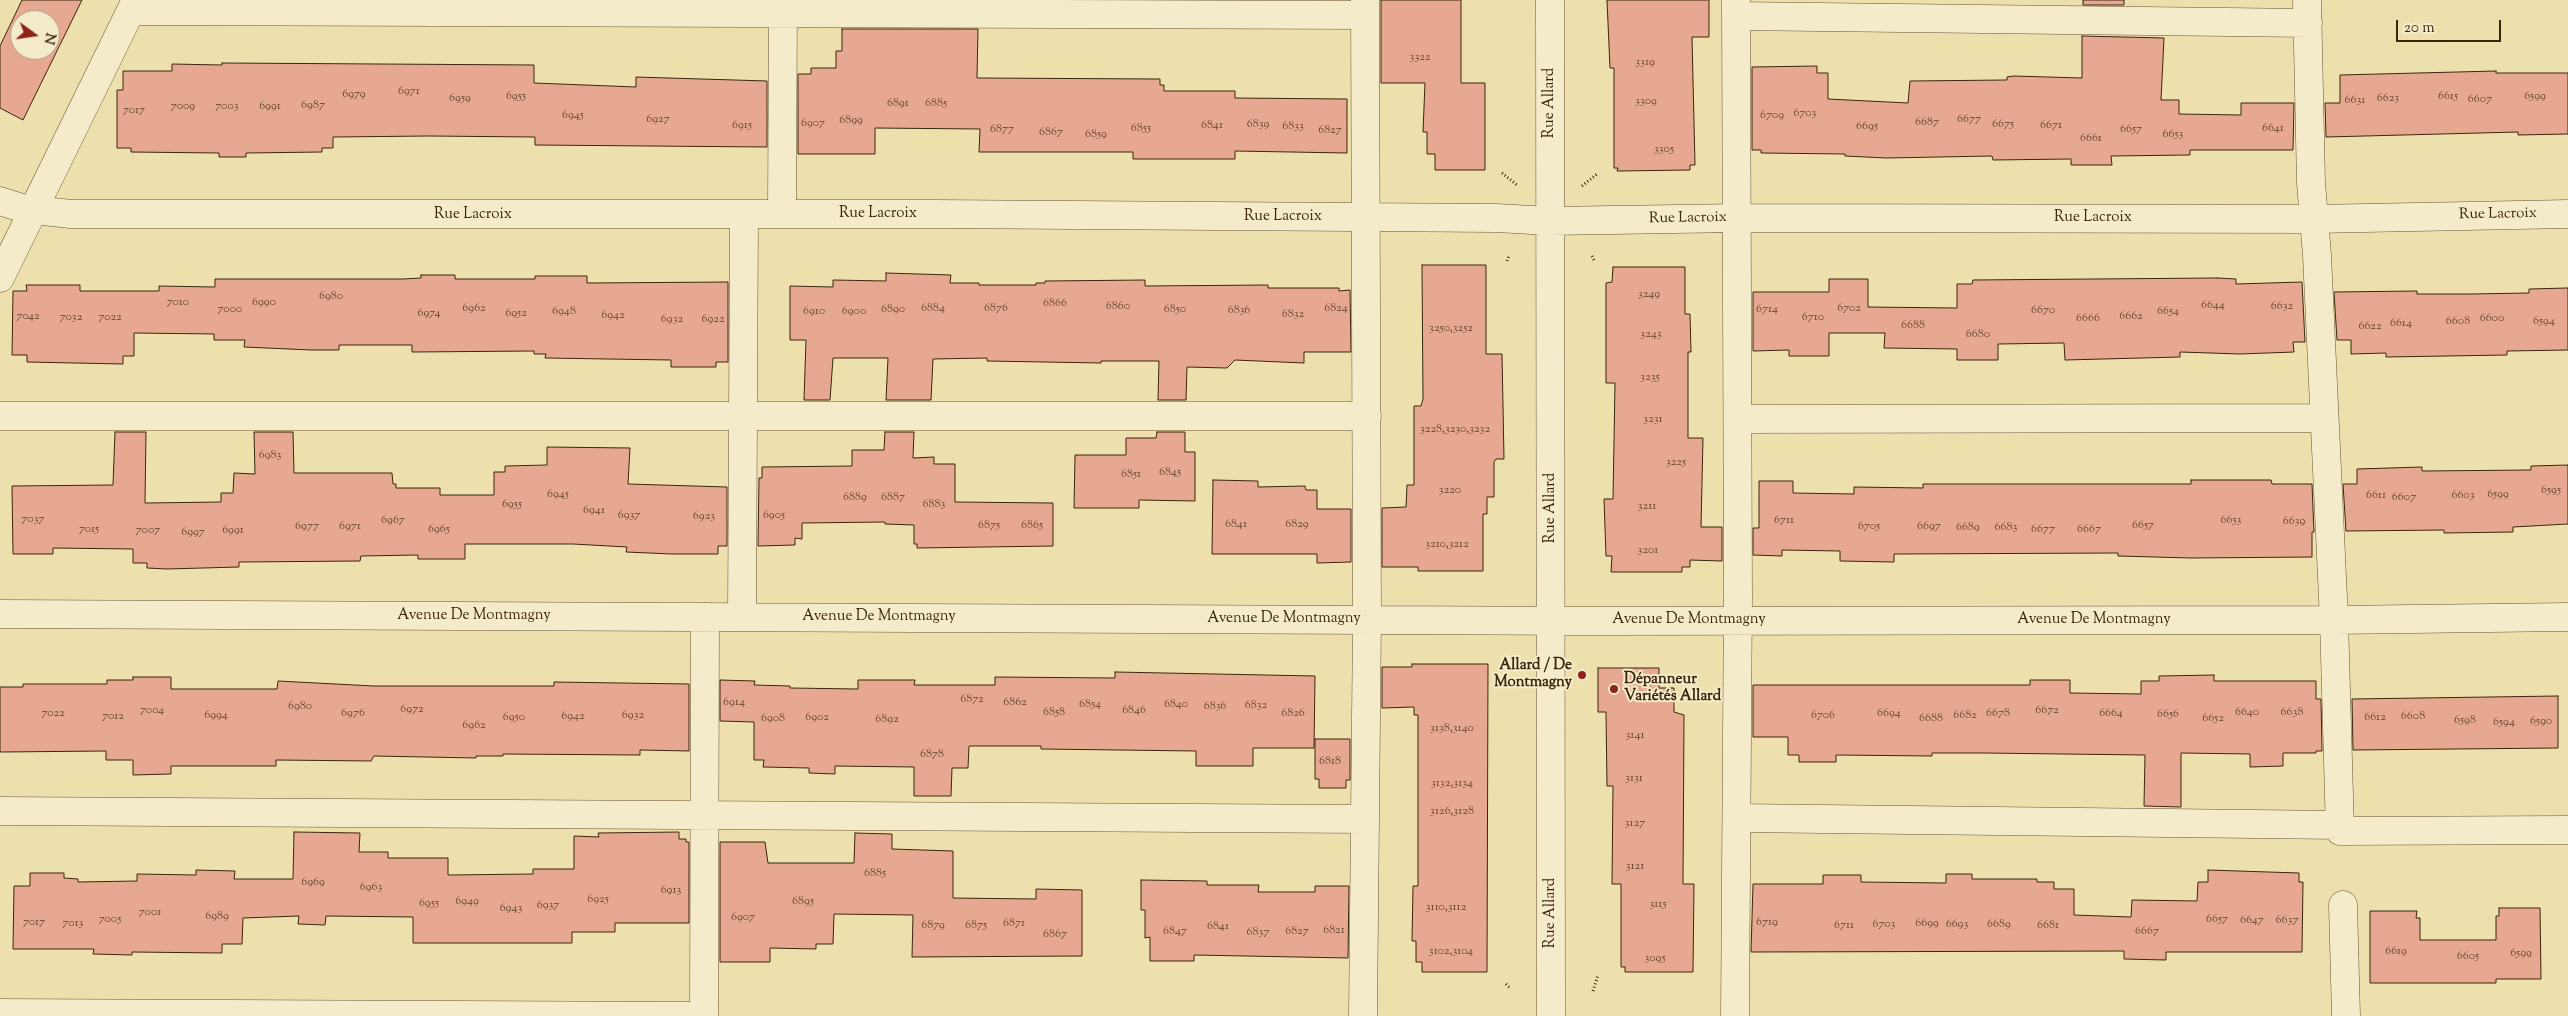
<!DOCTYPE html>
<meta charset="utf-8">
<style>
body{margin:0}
#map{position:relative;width:2568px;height:1016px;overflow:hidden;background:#eee0ad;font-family:"Sorts Mill Goudy",serif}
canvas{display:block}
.north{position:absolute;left:10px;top:10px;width:50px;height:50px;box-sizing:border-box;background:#f4ebca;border:1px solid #aa9c7e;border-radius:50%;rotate:104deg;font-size:14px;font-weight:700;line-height:20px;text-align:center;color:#3b260d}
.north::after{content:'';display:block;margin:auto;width:18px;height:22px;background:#8f2418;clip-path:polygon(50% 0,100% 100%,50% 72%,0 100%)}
.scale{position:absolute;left:2396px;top:20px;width:105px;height:22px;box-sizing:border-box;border:2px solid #3b260d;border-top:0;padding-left:6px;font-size:15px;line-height:18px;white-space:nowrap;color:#3b260d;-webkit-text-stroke:4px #f4ebca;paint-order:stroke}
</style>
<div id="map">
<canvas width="2568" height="1016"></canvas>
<div class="north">N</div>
<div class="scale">20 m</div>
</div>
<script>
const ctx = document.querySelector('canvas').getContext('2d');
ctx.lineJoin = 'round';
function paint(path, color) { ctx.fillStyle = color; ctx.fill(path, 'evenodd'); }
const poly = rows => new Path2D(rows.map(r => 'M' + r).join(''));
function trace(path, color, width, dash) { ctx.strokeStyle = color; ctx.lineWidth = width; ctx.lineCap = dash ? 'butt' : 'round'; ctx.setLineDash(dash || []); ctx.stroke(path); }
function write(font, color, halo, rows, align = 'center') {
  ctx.font = font + ' "Sorts Mill Goudy",serif'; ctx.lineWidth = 4; ctx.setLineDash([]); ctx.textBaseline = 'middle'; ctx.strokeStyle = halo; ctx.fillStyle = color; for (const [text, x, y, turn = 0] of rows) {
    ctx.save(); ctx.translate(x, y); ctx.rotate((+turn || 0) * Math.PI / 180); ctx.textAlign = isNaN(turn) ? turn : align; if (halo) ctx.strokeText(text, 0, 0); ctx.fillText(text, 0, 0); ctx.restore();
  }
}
const building = poly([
 [22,0,82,0,23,120,0,108,0,46,22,0],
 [20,20,50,20,50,50,20,50,20,20],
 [1381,0,1461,0,1461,83,1485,83,1485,170,1435,170,1435,154,1427,154,1427,132,1423,132,1425,83,1381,83,1381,0],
 [1607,0,1709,0,1709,37,1692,37,1695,165,1690,165,1690,170,1617,171,1618,168,1614,168,1614,68,1610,68,1607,0],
 [2083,0,2124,0,2124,5,2083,5,2083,0],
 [842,29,978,29,977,78,1160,79,1160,85,1164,85,1164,91,1235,91,1235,98,1347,99,1347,153,1235,151,1235,159,1133,159,1133,152,979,152,980,129,875,128,875,154,798,154,798,74,811,74,811,68,836,68,836,51,842,51,842,29],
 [2082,36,2164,38,2161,100,2179,100,2179,114,2241,115,2241,103,2294,103,2293,150,2190,150,2190,155,2111,156,2112,165,2071,165,2071,159,1993,160,1992,156,1886,158,1845,156,1845,154,1761,153,1761,150,1752,150,1752,67,1817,66,1817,73,1828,73,1828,99,1908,103,1910,81,2007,80,2007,77,2013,76,2082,78,2082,36],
 [222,63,534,65,534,83,636,87,636,77,767,81,767,147,535,145,535,137,429,136,333,137,333,148,322,148,322,152,246,153,246,157,219,157,219,153,131,152,131,148,117,148,117,90,123,90,123,71,172,71,172,64,222,65,222,63],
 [2496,71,2496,73,2568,73,2568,134,2518,135,2518,132,2326,137,2325,103,2340,103,2340,75,2496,71],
 [1422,265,1486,265,1486,354,1502,354,1504,459,1496,459,1494,462,1494,497,1487,497,1487,514,1483,514,1483,571,1418,571,1418,567,1382,567,1382,508,1406,507,1407,485,1414,485,1414,406,1421,406,1423,399,1422,265],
 [1613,267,1685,267,1685,314,1690,314,1691,352,1688,352,1688,438,1703,438,1701,527,1722,527,1722,561,1690,560,1690,567,1682,567,1682,572,1611,572,1612,556,1606,556,1604,499,1613,499,1615,383,1606,383,1606,283,1612,282,1613,267],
 [886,273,951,275,950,283,979,283,979,285,1036,285,1036,283,1045,283,1045,281,1145,280,1145,286,1268,285,1268,288,1339,288,1339,291,1350,290,1351,352,1304,352,1304,363,1235,360,1227,368,1187,367,1186,400,1158,400,1159,361,1101,361,1101,363,987,361,987,358,933,359,931,400,886,400,888,358,833,358,830,400,804,400,806,340,790,340,790,286,833,287,833,280,886,281,886,273],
 [421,275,455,275,455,279,535,279,535,276,587,276,587,283,728,282,728,362,716,362,716,367,671,367,671,360,545,358,546,354,534,354,534,351,412,352,412,345,339,345,339,350,311,350,244,347,245,340,214,340,214,334,134,333,134,356,123,356,123,364,27,362,27,355,12,355,13,291,27,291,26,285,80,285,80,291,159,291,159,286,215,287,215,279,403,279,421,278,421,275],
 [2217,278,2236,279,2236,284,2302,282,2305,342,2293,342,2294,352,2240,354,2180,352,2180,357,2065,360,2064,343,1998,344,1998,360,1957,360,1957,349,1884,348,1885,333,1829,333,1829,356,1789,356,1789,350,1753,351,1753,292,1829,292,1829,279,1868,279,1868,307,1957,308,1957,284,1972,284,1973,280,2217,278],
 [2568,288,2568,350,2507,351,2507,355,2386,357,2386,353,2351,354,2351,340,2337,340,2334,292,2417,291,2417,294,2472,294,2529,293,2529,289,2568,288],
 [115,432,146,432,145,503,221,502,221,493,233,493,234,473,255,474,254,432,293,432,294,473,392,473,393,484,396,484,396,488,440,488,440,495,494,495,494,472,505,472,505,466,547,465,547,447,630,448,628,484,727,487,727,546,718,546,718,554,672,554,626,552,627,547,573,544,465,544,465,559,418,559,418,555,361,556,360,561,239,562,239,567,167,569,147,568,147,563,133,563,133,549,53,548,53,554,13,554,12,486,113,485,115,432],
 [885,432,914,432,913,458,934,457,934,464,955,464,955,502,1053,503,1053,546,917,548,917,544,914,544,914,525,885,524,885,522,802,523,802,539,795,538,795,545,758,546,759,478,762,478,762,467,852,466,852,450,884,450,885,432],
 [1157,432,1185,432,1185,452,1195,452,1195,501,1139,500,1139,508,1074,508,1075,455,1126,455,1126,438,1156,438,1157,432],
 [2568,465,2568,524,2513,527,2513,532,2444,533,2444,530,2346,531,2343,484,2357,484,2357,469,2422,467,2422,471,2531,470,2531,466,2568,465],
 [1213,480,1258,481,1258,487,1305,486,1306,490,1317,490,1317,509,1351,509,1351,562,1317,563,1317,554,1212,554,1213,480],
 [2191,480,2271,480,2272,484,2312,484,2314,532,2312,532,2312,557,2191,558,2118,556,2118,553,1894,554,1894,562,1840,561,1840,551,1782,550,1782,556,1753,555,1753,528,1759,528,1759,481,1793,481,1793,493,1854,494,1854,487,1923,488,1923,484,2191,484,2191,480],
 [1412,664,1488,664,1487,972,1422,972,1422,962,1416,962,1416,941,1412,941,1413,886,1418,886,1418,715,1414,715,1414,707,1382,708,1382,667,1412,667,1412,664],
 [1598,668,1659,668,1659,688,1674,688,1674,712,1684,715,1683,884,1694,884,1693,972,1625,972,1625,967,1621,967,1621,884,1612,884,1613,786,1607,786,1606,712,1598,712,1598,668],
 [1115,672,1315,676,1314,748,1253,748,1253,766,1196,766,1196,751,1041,749,1041,746,969,746,968,768,952,768,951,796,914,796,914,767,835,766,835,774,809,773,809,768,763,767,764,760,754,760,754,722,720,721,720,680,755,681,754,685,790,686,790,688,858,689,858,680,915,680,914,685,995,685,995,677,1115,678,1115,672],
 [2214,675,2214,681,2316,681,2316,699,2321,699,2322,751,2316,751,2316,753,2283,753,2283,766,2250,767,2250,754,2181,753,2181,807,2144,806,2145,755,1983,753,1932,753,1932,756,1836,755,1836,762,1799,762,1799,755,1788,755,1788,737,1753,737,1753,685,2030,685,2030,680,2070,680,2070,693,2141,694,2141,681,2159,681,2159,676,2214,675],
 [133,677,171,677,171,689,277,689,278,681,374,686,554,686,554,682,689,684,689,751,640,750,640,755,503,754,503,756,476,756,476,758,374,756,371,761,276,760,276,766,171,766,171,774,133,775,133,760,106,760,106,751,0,752,0,687,23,687,23,684,107,684,107,680,133,680,133,677],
 [2558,696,2558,748,2353,750,2352,699,2558,696],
 [1315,739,1350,739,1350,780,1346,780,1346,788,1319,788,1319,779,1315,779,1315,739],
 [294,832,360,833,359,852,388,852,388,858,448,858,448,875,533,874,533,869,574,869,574,836,599,837,598,833,679,832,679,839,686,839,686,842,689,842,689,923,615,923,615,932,572,932,572,943,413,943,413,917,326,916,325,925,298,924,299,916,243,918,242,944,222,944,222,953,132,952,132,955,93,954,94,949,13,949,14,886,30,886,30,873,64,873,64,878,78,879,78,882,137,881,137,874,196,875,196,870,235,871,234,879,293,879,294,832],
 [855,833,892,834,892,849,953,851,953,898,1036,899,1036,889,1082,890,1082,956,912,957,913,915,834,914,833,944,816,944,816,949,770,948,770,962,720,962,720,842,765,842,768,863,854,863,855,833],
 [2208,870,2299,873,2299,882,2303,882,2302,952,2166,952,2166,960,2124,959,2124,951,1751,952,1753,884,1823,884,1823,875,1861,875,1861,882,1946,883,1946,874,1972,874,1972,879,2037,879,2037,882,2054,882,2054,889,2074,889,2074,915,2131,917,2132,900,2197,901,2198,882,2208,882,2208,870],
 [1141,880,1207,881,1207,885,1259,885,1258,892,1315,892,1315,886,1349,886,1348,958,1194,955,1194,961,1150,961,1150,937,1145,938,1145,910,1141,910,1141,880],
 [2499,908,2540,908,2541,979,2496,979,2496,983,2370,983,2370,911,2417,911,2416,918,2420,918,2420,940,2496,940,2496,916,2499,916,2499,908]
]);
paint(building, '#e7a891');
trace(building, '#3b260d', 1);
const minor = poly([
 [1550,0,1551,1016],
 [2307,0,2311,183,2317,255,2334,620,2340,831,2568,830],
 [131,11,1365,15],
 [1736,16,2308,23],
 [0,201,25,209,71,214,934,214,1496,218,1550,221,1738,218,2314,219,2568,214],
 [782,214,783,0],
 [0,278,136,0],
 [0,416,1367,416],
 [1738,419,2324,418],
 [0,614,1601,621,2334,620,2568,617],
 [742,616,744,215],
 [0,811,1365,819],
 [1737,818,2340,825],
 [2343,905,2346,1016],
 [0,1013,688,1016],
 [704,1016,705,617],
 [1363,1016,1367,619,1365,0],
 [1735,1016,1738,595,1736,0]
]);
trace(minor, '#685435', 29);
trace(poly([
 [1502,173,1517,185],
 [1582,186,1597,174],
 [1592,256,1595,262],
 [1507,261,1509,256],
 [1506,984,1511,989],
 [1593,991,1598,975]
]), '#3b260d', 3, [1, 2.5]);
trace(minor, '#f4ebca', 28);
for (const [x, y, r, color] of [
 [1582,675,5,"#8f2418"],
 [1614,689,5,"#8f2418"]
]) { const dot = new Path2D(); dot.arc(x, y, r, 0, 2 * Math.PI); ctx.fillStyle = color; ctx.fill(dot); trace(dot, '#f4ebca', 2); }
write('12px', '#66462e', null, [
 ["3322",1420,58],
 ["3319",1645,63],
 ["6971",409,92],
 ["6979",354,95],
 ["6955",516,97],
 ["6615",2448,97],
 ["6599",2535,97],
 ["6959",460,99],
 ["6623",2388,99],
 ["6607",2480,100],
 ["6631",2355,101],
 ["3309",1646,102],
 ["6891",898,104],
 ["6885",936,104],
 ["6987",313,106],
 ["7009",183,107],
 ["7003",227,107],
 ["6991",270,107],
 ["7017",134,111],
 ["6703",1805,114],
 ["6945",573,116],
 ["6709",1772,116],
 ["6927",658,120],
 ["6677",1969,120],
 ["6899",851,121],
 ["6687",1927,123],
 ["6907",813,124],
 ["6839",1258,125],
 ["6675",2003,125],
 ["6915",742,126],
 ["6841",1212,126],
 ["6671",2051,126],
 ["6833",1293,127],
 ["6695",1867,127],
 ["6855",1141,129],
 ["6641",2273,129],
 ["6877",1002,130],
 ["6657",2131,130],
 ["6827",1330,131],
 ["6867",1051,133],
 ["6859",1096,135],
 ["6653",2173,135],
 ["6661",2091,139],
 ["3305",1664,150],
 ["3249",1649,295],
 ["6980",331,297],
 ["7010",178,303],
 ["6990",264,303],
 ["6866",1055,304],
 ["6644",2213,306],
 ["6860",1118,307],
 ["6632",2282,307],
 ["6962",474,309],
 ["6884",933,309],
 ["6876",996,309],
 ["6824",1336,309],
 ["6702",1849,309],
 ["7000",230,310],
 ["6890",893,310],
 ["6850",1175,310],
 ["6714",1767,310],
 ["6836",1239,311],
 ["6670",2043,311],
 ["6948",564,312],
 ["6910",814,312],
 ["6900",854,312],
 ["6654",2168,312],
 ["6974",429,314],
 ["6952",516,314],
 ["6832",1293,315],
 ["6942",613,316],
 ["7042",28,317],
 ["6662",2131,317],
 ["7032",71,318],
 ["7022",110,318],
 ["6710",1813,318],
 ["6666",2088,319],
 ["6600",2492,319],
 ["6932",672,320],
 ["6922",713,320],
 ["6608",2458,322],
 ["6594",2544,322],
 ["6614",2401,324],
 ["6688",1913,326],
 ["6622",2370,327],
 ["3250,3252",1451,329],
 ["3243",1651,335],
 ["6680",1978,335],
 ["3235",1650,378],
 ["3231",1653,420],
 ["3228,3230,3232",1455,430],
 ["6983",270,456],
 ["3225",1676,463],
 ["6845",1170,473],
 ["6851",1131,475],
 ["3220",1450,491],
 ["6595",2551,491],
 ["6945",558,495],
 ["6599",2498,495],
 ["6611",2376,496],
 ["6603",2463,496],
 ["6889",855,498],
 ["6887",893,498],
 ["6607",2404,498],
 ["6955",512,505],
 ["6883",934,505],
 ["3211",1647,507],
 ["6941",594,511],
 ["6937",629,516],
 ["6905",774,516],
 ["6923",704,517],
 ["7037",33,520],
 ["6967",393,521],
 ["6711",1784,521],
 ["6653",2231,521],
 ["6639",2294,522],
 ["6841",1236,525],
 ["6829",1297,525],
 ["6875",989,526],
 ["6865",1032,526],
 ["6657",2143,526],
 ["6977",307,527],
 ["6971",350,527],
 ["6705",1869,527],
 ["6697",1929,527],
 ["6689",1968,528],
 ["6683",2006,528],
 ["7015",89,530],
 ["6965",439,530],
 ["6677",2043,530],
 ["6667",2089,530],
 ["7007",148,531],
 ["6991",233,531],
 ["6997",193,533],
 ["3210,3212",1447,545],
 ["3201",1648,551],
 ["6872",972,700],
 ["6914",734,703],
 ["6862",1015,703],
 ["6854",1090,705],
 ["6840",1176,705],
 ["6832",1256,706],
 ["6980",300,707],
 ["6836",1215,707],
 ["6972",412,710],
 ["7004",152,711],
 ["6846",1134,711],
 ["6672",2047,711],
 ["6858",1054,713],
 ["6640",2247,713],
 ["6638",2292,713],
 ["7022",53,714],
 ["6976",353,714],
 ["6826",1293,714],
 ["6694",1889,714],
 ["6678",1998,714],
 ["6664",2111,714],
 ["6656",2168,715],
 ["6994",216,716],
 ["6932",633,716],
 ["6706",1823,716],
 ["6682",1965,716],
 ["7012",113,717],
 ["6942",573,717],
 ["6608",2413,717],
 ["6950",514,718],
 ["6902",817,718],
 ["6612",2375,718],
 ["6908",773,719],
 ["6688",1931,719],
 ["6652",2213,719],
 ["6892",887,720],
 ["6598",2465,721],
 ["6590",2541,722],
 ["6594",2504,723],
 ["6962",474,726],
 ["3138,3140",1452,729],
 ["3141",1635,736],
 ["6878",932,755],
 ["6818",1330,762],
 ["3131",1634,779],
 ["3132,3134",1452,784],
 ["3126,3128",1452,812],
 ["3127",1635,824],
 ["3121",1635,867],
 ["6885",875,874],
 ["6969",313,883],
 ["6963",371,888],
 ["6913",671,891],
 ["6925",598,900],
 ["6949",467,902],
 ["6895",803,902],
 ["6955",429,904],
 ["3115",1658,905],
 ["6937",548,906],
 ["3110,3112",1446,908],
 ["6943",511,909],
 ["7001",150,913],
 ["6989",217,917],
 ["6907",743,918],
 ["7005",110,920],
 ["6657",2217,920],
 ["6647",2252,921],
 ["6637",2287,921],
 ["7017",34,923],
 ["6719",1767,923],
 ["7013",73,924],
 ["6871",1014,924],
 ["6699",1927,924],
 ["6703",1884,925],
 ["6693",1957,925],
 ["6689",1999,925],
 ["6879",933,926],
 ["6875",976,926],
 ["6711",1844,926],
 ["6681",2048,926],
 ["6841",1218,927],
 ["6821",1334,931],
 ["6847",1175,932],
 ["6827",1297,932],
 ["6667",2147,932],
 ["6837",1258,933],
 ["6867",1055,935],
 ["3102,3104",1451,952],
 ["6619",2396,952],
 ["6599",2521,954],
 ["6605",2468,957],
 ["3095",1655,959]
]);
write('15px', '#3b260d', '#f4ebca', [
 ["Rue Allard",1550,103,-90],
 ["Rue Lacroix",878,214],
 ["Rue Lacroix",473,215],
 ["Rue Lacroix",2498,215,-1],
 ["Rue Lacroix",1283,217],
 ["Rue Lacroix",2093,218],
 ["Rue Lacroix",1688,219,-1],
 ["Rue Allard",1551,508,-90],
 ["Avenue De Montmagny",474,616],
 ["Avenue De Montmagny",879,617],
 ["Avenue De Montmagny",1284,619],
 ["Avenue De Montmagny",1689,620],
 ["Avenue De Montmagny",2094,620],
 ["Rue Allard",1551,913,-90]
]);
write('bold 15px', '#3b260d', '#f4ebca', [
 ["Allard / De",1572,666],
 ["Montmagny",1572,683],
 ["Dépanneur",1624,680,"left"],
 ["Variétés Allard",1624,697,"left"]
], 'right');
</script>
